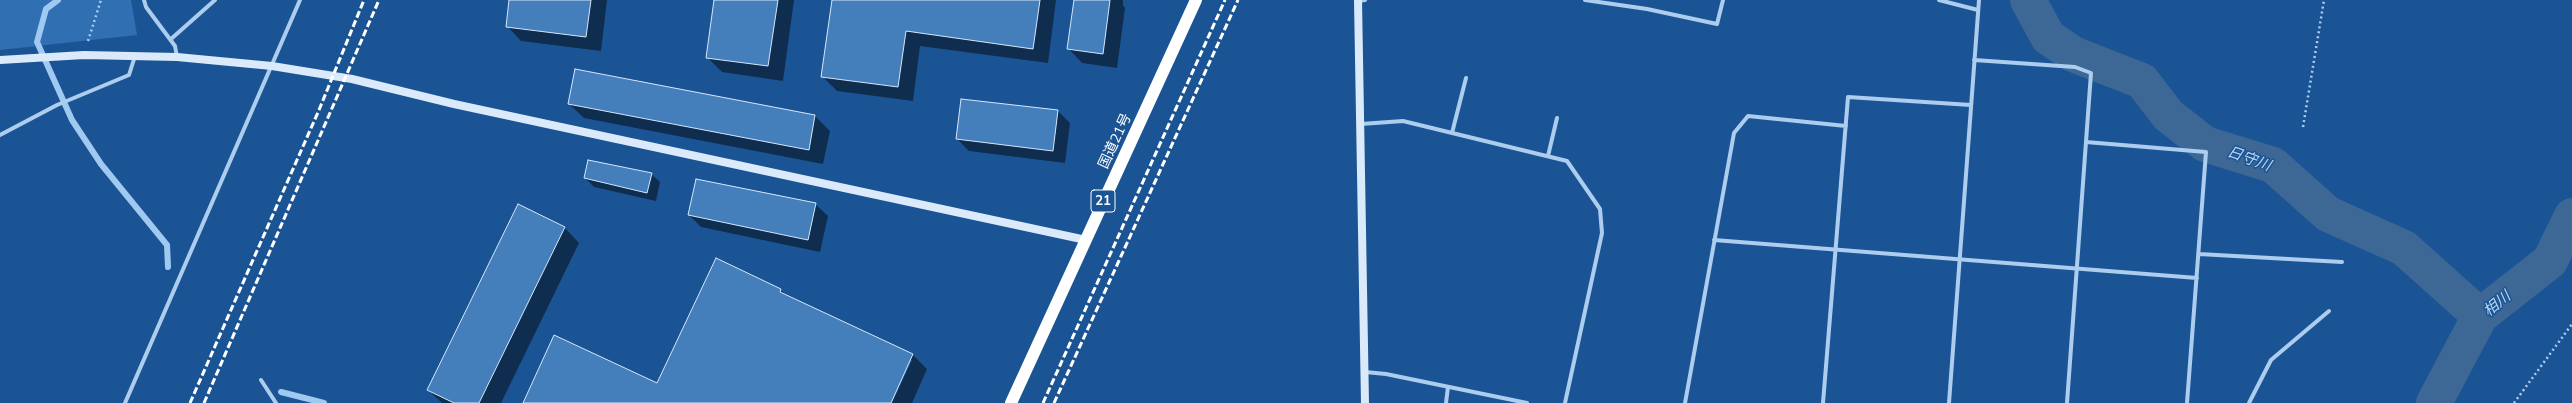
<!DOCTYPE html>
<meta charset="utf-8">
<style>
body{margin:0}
canvas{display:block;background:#1b5494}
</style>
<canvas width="2572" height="403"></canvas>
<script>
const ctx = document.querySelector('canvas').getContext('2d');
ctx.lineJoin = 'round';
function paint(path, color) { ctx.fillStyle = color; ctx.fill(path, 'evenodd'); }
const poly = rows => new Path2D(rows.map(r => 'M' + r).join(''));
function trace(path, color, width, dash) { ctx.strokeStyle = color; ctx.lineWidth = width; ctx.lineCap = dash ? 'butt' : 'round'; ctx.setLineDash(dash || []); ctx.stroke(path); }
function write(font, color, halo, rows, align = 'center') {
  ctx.font = font + ' Mulish,"Noto Sans JP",sans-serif'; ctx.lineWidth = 3; ctx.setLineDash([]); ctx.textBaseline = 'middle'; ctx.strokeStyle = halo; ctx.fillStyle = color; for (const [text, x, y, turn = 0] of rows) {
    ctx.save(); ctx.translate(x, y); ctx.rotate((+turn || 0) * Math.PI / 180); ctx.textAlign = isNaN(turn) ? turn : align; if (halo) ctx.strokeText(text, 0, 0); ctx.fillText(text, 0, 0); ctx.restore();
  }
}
paint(poly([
 [0,0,131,0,137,35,0,50]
]), '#2f6fb2');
paint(poly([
 [510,0,607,0,601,51,521,41,507,26],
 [715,0,794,0,783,81,722,72,707,57],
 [833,0,1056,0,1048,63,920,46,913,101,837,91,823,77],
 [1075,0,1123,0,1123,5,1125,8,1117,68,1082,63,1068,48],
 [576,71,815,116,830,131,823,164,584,118,569,104],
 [962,100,1058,111,1070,123,1065,163,969,151,957,139],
 [651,174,660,182,656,201,594,187,585,178],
 [815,204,828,216,820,252,701,227,689,215],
 [518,205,565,228,579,243,501,403,442,403,428,390],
 [780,290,787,296,913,355,927,369,912,403,892,403,912,360,910,360,890,403,524,403,658,385]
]), '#0007');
trace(poly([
 [58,0,46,9,37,42,72,120,101,164,167,245,168,267],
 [281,392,324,403]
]), '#a0c9f1', 6);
trace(poly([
 [2028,0,2048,37,2073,54,2142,81,2168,115,2205,144,2273,165,2328,214,2404,248,2480,316],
 [2434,403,2480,316,2550,261,2572,216]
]), '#3d6794', 36);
const building = poly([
 [509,0,591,0,586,37,506,27,509,0],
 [714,0,778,0,768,66,706,58,714,0],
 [832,0,1040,0,1033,49,906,31,898,87,821,77,832,0],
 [1074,0,1110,0,1103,54,1067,49,1074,0],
 [575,69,815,115,809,150,568,104,575,69],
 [961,99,1058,110,1053,151,956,139,961,99],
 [588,160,652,173,647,193,584,178,588,160],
 [696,179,816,203,808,240,688,215,696,179],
 [518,204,565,227,479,403,454,403,427,390,518,204],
 [716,258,781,289,780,292,913,354,891,403,523,403,554,335,657,383,716,258]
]);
paint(building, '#447ebb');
trace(building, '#d4e7fb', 1);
trace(poly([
 [88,41,101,0],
 [2303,127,2324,0],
 [2514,403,2572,324]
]), '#adcdef', 2.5, [2, 3]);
trace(poly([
 [144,0,146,7,175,46,177,57],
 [1585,0,1647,9,1717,24,1723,0],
 [1939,0,1978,10],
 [1358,1,1365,0],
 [171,39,215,0],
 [1974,60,2075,67,2091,73,2067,403],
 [1361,124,1403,121,1567,161,1600,209,1602,233,1565,403],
 [1452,133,1466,78],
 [0,135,57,105,129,75,135,56],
 [2086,142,2206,152,2187,403],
 [1548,156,1557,118],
 [1714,240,2197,278],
 [2199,254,2342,262],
 [1365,372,1386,374,1527,403],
 [261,380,276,403],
 [125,403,300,0],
 [1446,403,1448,387],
 [1685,403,1734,133,1748,116,1846,126],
 [1823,403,1848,97,1971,105],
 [1949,403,1979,0],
 [2249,403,2271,360,2329,311]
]), '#adcdef', 4);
trace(poly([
 [1358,0,1365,403],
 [0,60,84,55,177,57,272,66,352,79,454,104,1086,240]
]), '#dbeafb', 8);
trace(poly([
 [1011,403,1196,0]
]), '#fff', 12);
trace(poly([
 [190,403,319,110,364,0],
 [204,403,379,0],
 [1043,403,1225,0],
 [1054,403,1238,0]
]), '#fff', 3, [7, 3]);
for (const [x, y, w] of [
 [1103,201,24]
]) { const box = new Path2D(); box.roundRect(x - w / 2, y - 11, w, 22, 3); ctx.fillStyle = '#1b5494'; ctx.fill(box); trace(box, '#fff', 1); }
write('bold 13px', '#fff', null, [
 ["21",1103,201]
]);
write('14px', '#fff', '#1b5494', [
 ["国道21号",1115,141,-65]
]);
write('italic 15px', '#b9d7f6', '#1b5494', [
 ["日守川",2249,159,20],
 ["相川",2497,304,-39]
]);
</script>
